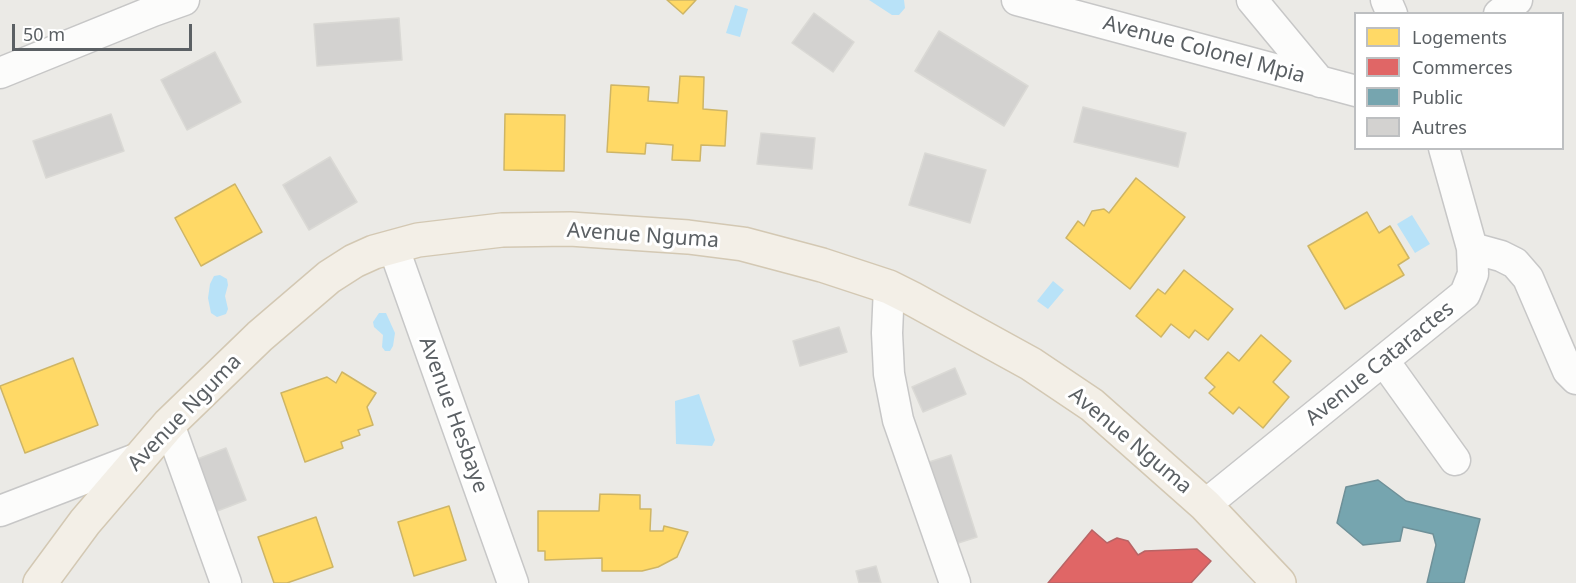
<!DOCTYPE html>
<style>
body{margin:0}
#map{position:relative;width:1576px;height:583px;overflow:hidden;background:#ebeae6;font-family:"Noto Sans",sans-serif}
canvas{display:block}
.legend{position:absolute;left:1354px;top:12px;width:210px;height:138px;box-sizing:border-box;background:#fff;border:2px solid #bdbfc1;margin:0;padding:8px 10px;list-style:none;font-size:18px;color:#5b6064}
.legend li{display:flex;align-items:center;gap:12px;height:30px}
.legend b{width:30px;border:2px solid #bdbfc1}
.scale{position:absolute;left:12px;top:24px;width:180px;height:27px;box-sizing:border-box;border:3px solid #5b6064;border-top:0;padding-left:8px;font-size:18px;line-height:21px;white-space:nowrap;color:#5b6064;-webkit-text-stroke:4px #fff;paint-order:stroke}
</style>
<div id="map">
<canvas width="1576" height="583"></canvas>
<ul class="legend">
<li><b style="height:16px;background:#ffd966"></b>Logements</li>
<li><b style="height:16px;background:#e06666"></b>Commerces</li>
<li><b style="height:16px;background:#76a5af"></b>Public</li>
<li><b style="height:16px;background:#d3d2d0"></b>Autres</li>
</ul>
<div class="scale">50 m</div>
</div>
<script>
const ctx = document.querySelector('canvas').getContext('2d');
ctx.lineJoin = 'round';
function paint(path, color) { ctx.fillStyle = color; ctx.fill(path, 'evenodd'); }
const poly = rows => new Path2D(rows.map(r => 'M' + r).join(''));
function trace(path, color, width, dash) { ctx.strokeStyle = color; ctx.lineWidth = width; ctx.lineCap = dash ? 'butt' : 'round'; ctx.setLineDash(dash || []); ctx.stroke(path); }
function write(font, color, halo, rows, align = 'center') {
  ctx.font = font + ' "Noto Sans",sans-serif'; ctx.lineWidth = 6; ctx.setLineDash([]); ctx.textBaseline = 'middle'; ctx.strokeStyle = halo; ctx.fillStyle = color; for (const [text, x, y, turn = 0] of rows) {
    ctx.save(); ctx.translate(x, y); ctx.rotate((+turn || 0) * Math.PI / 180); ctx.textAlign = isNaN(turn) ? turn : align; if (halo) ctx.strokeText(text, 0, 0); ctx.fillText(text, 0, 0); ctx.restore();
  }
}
paint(poly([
 [869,0,904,0,905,8,899,15,892,15],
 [735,5,748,9,740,37,726,33],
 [1412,215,1430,244,1415,253,1397,224],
 [220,275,227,279,228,285,225,296,228,309,226,314,217,317,211,313,208,298,210,284,214,276],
 [1053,281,1064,290,1048,309,1037,301],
 [379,313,386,313,395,333,393,346,390,351,385,351,382,347,383,335,374,327,373,322],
 [699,394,715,440,712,446,676,444,675,401]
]), '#b8e2f8');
const homes = poly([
 [667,0,696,0,683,14,667,0],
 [680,76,704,77,703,109,727,111,725,146,701,145,700,161,672,160,673,145,646,143,645,154,607,152,611,85,649,87,648,101,678,103,680,76],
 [505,114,565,115,564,171,504,170,505,114],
 [1136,178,1185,217,1130,289,1066,238,1078,221,1084,226,1092,211,1104,209,1109,213,1136,178],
 [235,184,262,232,201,266,175,218,235,184],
 [1367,212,1379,233,1390,226,1409,258,1398,265,1404,275,1345,309,1308,246,1367,212],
 [1184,270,1233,309,1208,340,1195,330,1189,338,1171,324,1161,337,1136,316,1158,289,1165,294,1184,270],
 [1261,335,1291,361,1273,382,1289,397,1263,428,1239,407,1233,414,1209,393,1215,387,1205,378,1228,352,1239,361,1261,335],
 [73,358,98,425,25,453,0,386,73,358],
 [342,372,376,393,367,407,373,425,358,430,360,435,341,442,343,448,305,462,281,393,327,377,336,383,342,372],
 [600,494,640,495,640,509,651,509,650,531,663,531,664,526,688,532,677,557,658,567,642,571,602,571,602,558,545,560,545,551,538,551,538,511,599,511,600,494],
 [449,506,466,560,414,576,398,522,449,506],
 [316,517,333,567,287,583,274,583,258,537,316,517]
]);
paint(homes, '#ffd966');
trace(homes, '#ceb565', 1.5);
const shops = poly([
 [1092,530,1107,543,1117,538,1128,541,1138,555,1145,551,1197,549,1211,561,1191,583,1048,583,1092,530]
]);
paint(shops, '#e06666');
trace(shops, '#b86465', 1.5);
const public = poly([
 [1378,480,1406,501,1480,519,1464,583,1427,583,1436,545,1433,534,1403,527,1400,541,1363,545,1337,523,1346,487,1378,480]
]);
paint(public, '#76a5af');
trace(public, '#6e9098', 1.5);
const building = poly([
 [814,13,854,42,833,72,792,43,814,13],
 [399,18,402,60,317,66,314,24,399,18],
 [939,31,1028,86,1004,126,915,71,939,31],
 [215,52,241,102,187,130,161,80,215,52],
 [1083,107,1186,133,1178,167,1074,142,1083,107],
 [111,114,124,151,46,178,33,141,111,114],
 [761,133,815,138,812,169,757,164,761,133],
 [925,153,986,170,970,223,909,205,925,153],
 [330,157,357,202,309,230,283,185,330,157],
 [839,327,847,352,800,366,793,341,839,327],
 [955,368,966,394,923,412,912,387,955,368],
 [226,448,246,500,207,515,187,463,226,448],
 [951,455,977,537,949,546,923,464,951,455],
 [876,566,881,583,859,583,856,571,876,566]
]);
paint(building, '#d3d2d0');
trace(building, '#dad9d5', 1.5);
const minor = poly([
 [1017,0,1356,91],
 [1252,0,1320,82],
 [1386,0,1392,14],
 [1499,14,1517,0],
 [0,73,153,11,184,0],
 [393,246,513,583],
 [1472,248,1501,256,1515,263,1528,278,1568,371,1576,379],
 [889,287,887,333,889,374,898,420,955,583],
 [1384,361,1455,460],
 [169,424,226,583],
 [1205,505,1465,294,1473,274,1472,248,1444,148],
 [0,511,141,457]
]);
const major = poly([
 [40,583,85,522,169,424,260,336,329,277,354,261,374,252,418,240,502,230,570,229,688,237,743,244,822,265,889,287,911,298,1031,364,1092,405,1205,505,1279,583]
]);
trace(minor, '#c7c7c7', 33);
trace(major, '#d3c8b3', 36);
trace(minor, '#fcfcfb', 30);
trace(major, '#f3efe7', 33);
write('21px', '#5b6064', '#fff', [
 ["Avenue Colonel Mpia",1204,50,15],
 ["Avenue Nguma",643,236,4],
 ["Avenue Cataractes",1380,364,-39],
 ["Avenue Nguma",185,413,-46],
 ["Avenue Hesbaye",453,415,70],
 ["Avenue Nguma",1130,441,40]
]);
</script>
